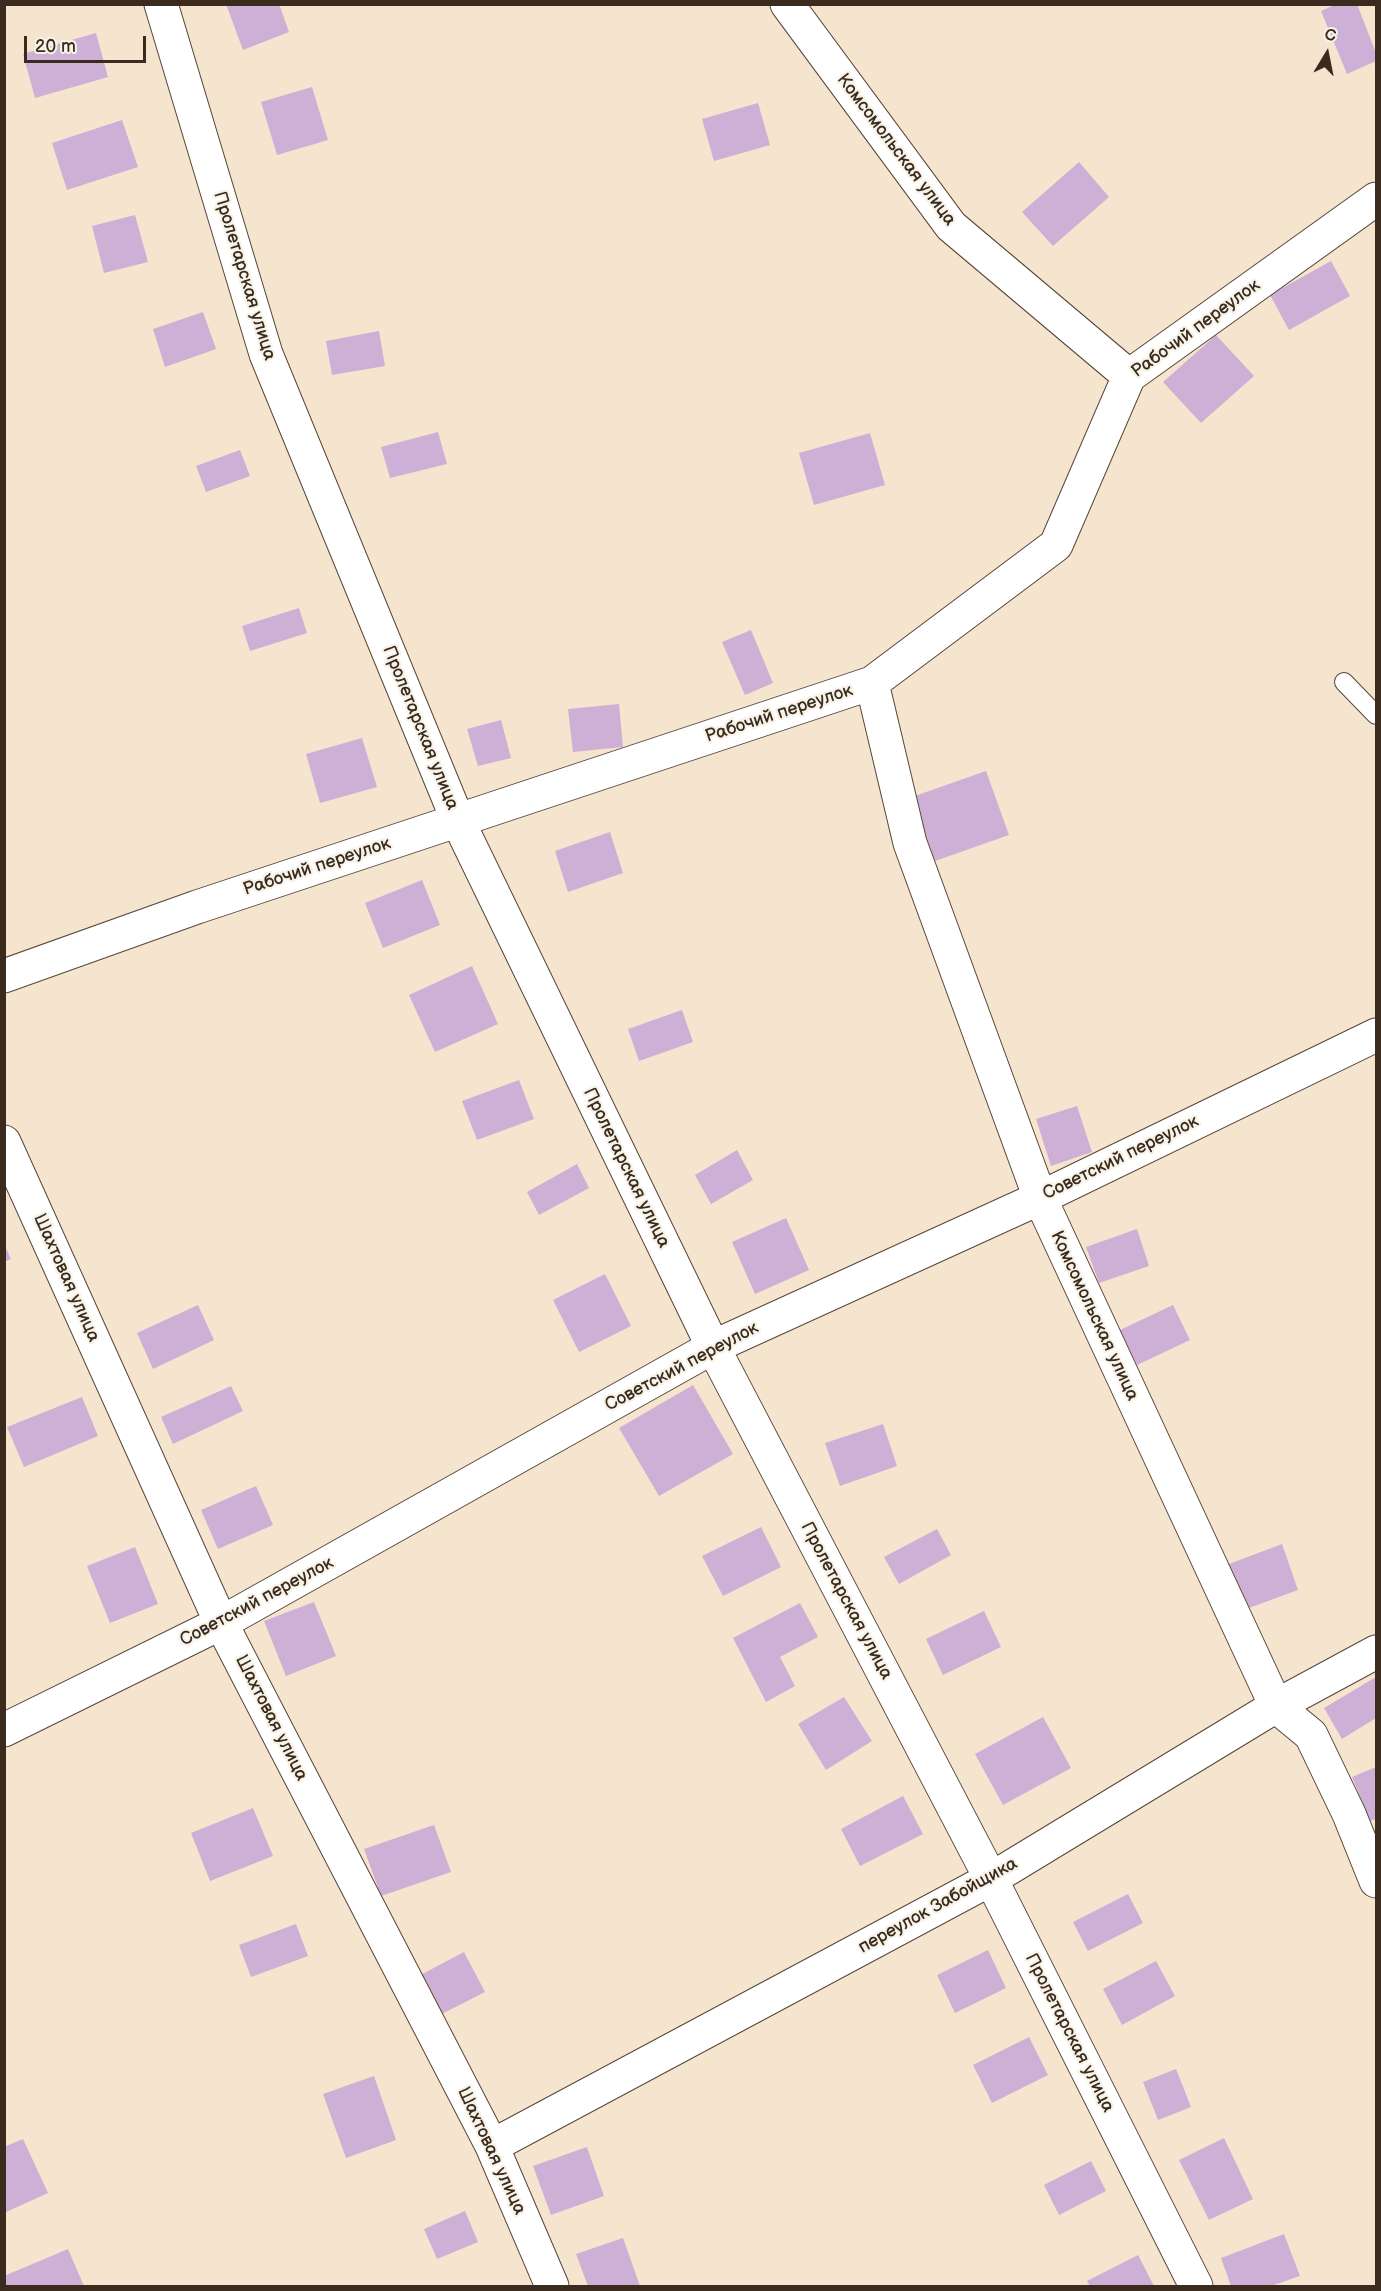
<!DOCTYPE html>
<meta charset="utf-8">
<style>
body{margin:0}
#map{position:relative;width:1381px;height:2291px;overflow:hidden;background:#f5e4ce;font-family:"Balsamiq Sans",sans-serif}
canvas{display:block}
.frame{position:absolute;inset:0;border:6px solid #3b2a1e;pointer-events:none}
.north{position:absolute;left:1297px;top:24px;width:60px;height:60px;-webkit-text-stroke:4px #f7f3e8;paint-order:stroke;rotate:10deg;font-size:16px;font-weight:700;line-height:24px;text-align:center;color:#3b2a1e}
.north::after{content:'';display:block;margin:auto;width:21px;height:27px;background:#3b2a1e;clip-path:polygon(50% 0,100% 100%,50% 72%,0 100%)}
.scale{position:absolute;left:24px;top:36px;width:122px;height:27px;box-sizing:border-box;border:3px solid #3b2a1e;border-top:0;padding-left:8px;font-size:18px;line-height:21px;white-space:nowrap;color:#3b2a1e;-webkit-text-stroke:4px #f7f3e8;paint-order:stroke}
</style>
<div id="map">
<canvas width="1381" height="2291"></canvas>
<div class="frame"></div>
<div class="north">С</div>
<div class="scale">20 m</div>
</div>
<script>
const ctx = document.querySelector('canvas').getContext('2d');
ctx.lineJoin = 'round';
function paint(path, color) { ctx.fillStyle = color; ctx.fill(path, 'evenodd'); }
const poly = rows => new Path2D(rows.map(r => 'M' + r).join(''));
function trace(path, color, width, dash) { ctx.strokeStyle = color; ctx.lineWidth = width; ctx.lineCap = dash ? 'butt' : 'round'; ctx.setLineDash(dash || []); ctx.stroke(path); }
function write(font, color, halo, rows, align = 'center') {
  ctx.font = font + ' "Balsamiq Sans",sans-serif'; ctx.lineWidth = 4.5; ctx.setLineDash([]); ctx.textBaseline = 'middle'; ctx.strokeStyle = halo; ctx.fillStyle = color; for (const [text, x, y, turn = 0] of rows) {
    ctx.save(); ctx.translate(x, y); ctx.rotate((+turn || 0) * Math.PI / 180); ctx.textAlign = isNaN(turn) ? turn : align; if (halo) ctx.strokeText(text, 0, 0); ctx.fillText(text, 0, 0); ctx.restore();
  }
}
paint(poly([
 [226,4,279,4,289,32,243,50],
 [1337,4,1357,4,1376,53,1376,61,1347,74,1321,11],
 [96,33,108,77,35,98,23,54],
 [312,87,328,140,277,155,261,102],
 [758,103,770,145,714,161,702,119],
 [122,120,138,167,67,190,52,143],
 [1079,162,1109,197,1053,246,1022,212],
 [135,215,148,262,104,273,92,226],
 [1331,261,1350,296,1289,330,1270,295],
 [203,312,216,349,165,367,153,329],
 [379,331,385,366,332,375,326,341],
 [1216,335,1254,376,1201,423,1163,382],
 [438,432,447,464,390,478,381,447],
 [870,433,885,485,814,505,799,453],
 [240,450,250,476,206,492,196,466],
 [299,608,307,633,250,651,242,626],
 [751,630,773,683,745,695,722,642],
 [619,704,623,747,573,752,568,709],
 [501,720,511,758,478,766,467,729],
 [362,738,377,787,320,803,306,754],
 [986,771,1009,835,935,861,912,797],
 [610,832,623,873,568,892,555,851],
 [422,880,440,925,383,948,365,903],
 [472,966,498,1024,435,1052,409,995],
 [682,1010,693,1042,639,1061,628,1029],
 [519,1080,534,1119,477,1140,462,1101],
 [1077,1106,1092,1152,1051,1166,1036,1119],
 [737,1150,753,1180,711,1204,695,1175],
 [577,1164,589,1188,539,1215,527,1192],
 [786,1218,809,1270,755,1294,732,1242],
 [1137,1229,1149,1266,1099,1283,1086,1247],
 [4,1244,11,1259,4,1262],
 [605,1274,631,1326,579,1352,553,1300],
 [198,1305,214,1340,153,1369,137,1333],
 [1173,1305,1190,1340,1137,1365,1120,1330],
 [693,1385,733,1454,659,1496,619,1428],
 [231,1386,243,1411,173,1444,161,1417],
 [82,1397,98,1436,24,1467,7,1427],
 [883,1424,897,1466,840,1486,825,1443],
 [256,1486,273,1525,218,1549,201,1510],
 [761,1527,781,1567,723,1596,702,1556],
 [937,1529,951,1555,899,1584,884,1557],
 [1282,1544,1298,1590,1238,1612,1221,1567],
 [135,1547,158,1604,110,1623,87,1566],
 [314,1602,336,1656,286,1676,264,1621],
 [800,1603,818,1637,780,1657,795,1686,766,1702,733,1638],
 [984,1611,1001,1647,943,1675,926,1639],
 [1376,1677,1376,1718,1342,1739,1324,1708],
 [844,1697,872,1741,826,1770,798,1724],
 [1043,1717,1071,1768,1003,1805,975,1754],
 [1376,1767,1376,1819,1370,1821,1352,1777],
 [903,1796,923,1834,860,1866,841,1829],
 [253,1808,273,1856,210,1881,191,1833],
 [434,1825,451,1872,381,1896,364,1849],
 [1128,1894,1143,1923,1088,1951,1073,1922],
 [296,1924,308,1956,251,1977,239,1945],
 [988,1950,1006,1988,955,2013,937,1975],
 [464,1952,485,1992,432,2019,411,1980],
 [1156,1961,1175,1996,1122,2025,1103,1989],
 [1029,2037,1048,2075,992,2103,973,2065],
 [1176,2069,1191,2107,1158,2120,1143,2082],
 [374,2076,396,2140,346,2158,323,2094],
 [1224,2138,1253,2199,1209,2220,1179,2160],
 [23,2139,48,2193,4,2213,4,2147],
 [587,2147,604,2196,551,2215,533,2166],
 [1091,2161,1106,2191,1059,2215,1044,2185],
 [465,2211,478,2242,437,2259,424,2229],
 [1284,2234,1300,2276,1271,2286,1231,2286,1221,2258],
 [623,2238,640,2286,588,2286,576,2254],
 [68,2249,84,2286,6,2286,4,2276],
 [1138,2255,1154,2286,1090,2286,1087,2281]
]), '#ceb0d6');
const service = poly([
 [1344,682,1376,715]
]);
const minor = poly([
 [161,4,266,354,458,821,713,1347,991,1879,1196,2286],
 [787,4,951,226,1129,376],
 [872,683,910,843,1040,1198,1276,1706,1311,1735,1349,1814,1376,1881],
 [4,976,197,907,872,683,1056,545,1129,376,1376,199],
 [4,1142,221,1623,492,2146,552,2286],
 [4,1730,221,1623,713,1347,1040,1198,1376,1035],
 [492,2146,991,1879,1276,1706,1376,1652]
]);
trace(service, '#574638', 20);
trace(minor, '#574638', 35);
trace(service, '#fff', 18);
trace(minor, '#fff', 33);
write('18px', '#3b2a1e', '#f7f3e8', [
 ["Комсомольская улица",896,150,53],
 ["Пролетарская улица",244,276,73],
 ["Рабочий переулок",1196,329,-36],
 ["Рабочий переулок",779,714,-18],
 ["Пролетарская улица",420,728,68],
 ["Рабочий переулок",317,867,-18],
 ["Советский переулок",1121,1158,-26],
 ["Пролетарская улица",626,1168,64],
 ["Шахтовая улица",66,1278,66],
 ["Комсомольская улица",1094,1316,65],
 ["Советский переулок",682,1367,-28],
 ["Пролетарская улица",846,1601,62],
 ["Советский переулок",257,1602,-28],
 ["Шахтовая улица",271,1718,63],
 ["переулок Забойщика",938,1906,-29],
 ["Пролетарская улица",1069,2033,63],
 ["Шахтовая улица",491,2151,65]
]);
</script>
